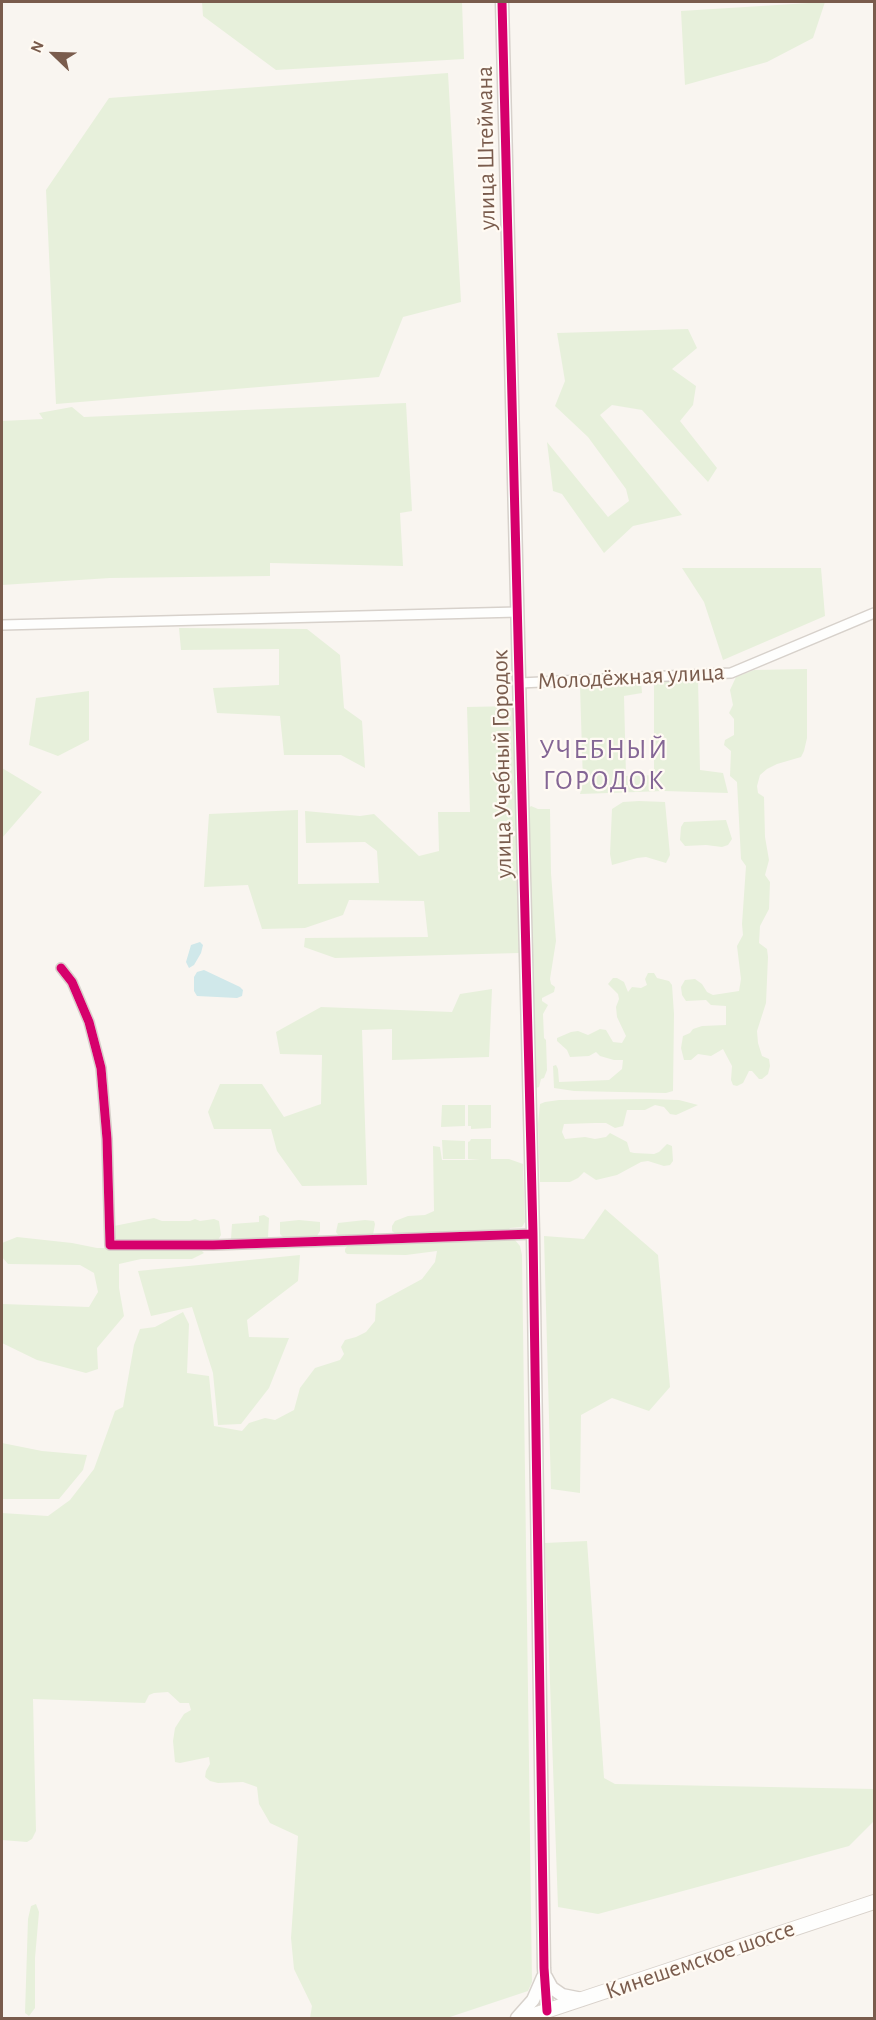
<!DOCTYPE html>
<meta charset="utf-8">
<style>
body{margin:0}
#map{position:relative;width:876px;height:2020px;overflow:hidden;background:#f9f5f0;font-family:"Alegreya Sans",sans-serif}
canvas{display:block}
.frame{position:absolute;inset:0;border:3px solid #7a5c4d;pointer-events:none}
.north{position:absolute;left:24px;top:24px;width:60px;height:60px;-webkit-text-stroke:4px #fffaf3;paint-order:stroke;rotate:293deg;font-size:16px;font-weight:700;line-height:24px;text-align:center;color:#7a5c4d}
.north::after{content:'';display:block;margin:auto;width:21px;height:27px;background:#7a5c4d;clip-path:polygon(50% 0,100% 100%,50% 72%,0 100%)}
</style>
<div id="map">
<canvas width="876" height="2020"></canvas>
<div class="frame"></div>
<div class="north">N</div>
</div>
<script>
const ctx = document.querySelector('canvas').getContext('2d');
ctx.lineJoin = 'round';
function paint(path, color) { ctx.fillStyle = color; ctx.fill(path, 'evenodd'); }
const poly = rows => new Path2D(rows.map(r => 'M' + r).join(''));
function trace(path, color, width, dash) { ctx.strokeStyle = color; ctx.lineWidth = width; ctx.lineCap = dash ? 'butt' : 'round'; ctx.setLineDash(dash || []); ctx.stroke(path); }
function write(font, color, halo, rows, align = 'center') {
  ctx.font = font + ' "Alegreya Sans",sans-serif'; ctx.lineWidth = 4.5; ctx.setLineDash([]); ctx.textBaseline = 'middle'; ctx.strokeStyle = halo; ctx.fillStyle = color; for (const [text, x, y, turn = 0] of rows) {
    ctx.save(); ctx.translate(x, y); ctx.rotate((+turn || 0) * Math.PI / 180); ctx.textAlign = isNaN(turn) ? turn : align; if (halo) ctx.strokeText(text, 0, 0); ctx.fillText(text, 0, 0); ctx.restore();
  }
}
paint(poly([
 [202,2,462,2,464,59,276,70,203,16],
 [825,2,813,38,767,62,685,85,681,11],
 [448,73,461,302,403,317,379,377,56,404,46,190,109,98],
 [688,329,697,348,672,369,696,386,693,405,680,421,717,468,708,482,642,410,612,405,600,415,682,515,633,526,604,553,562,494,553,491,547,442,608,517,629,501,626,489,588,437,555,406,565,381,557,333],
 [406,403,412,511,400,513,403,566,270,563,270,576,110,578,2,585,2,421,43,419,39,413,72,407,84,417],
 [682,568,821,568,825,616,723,660,704,602],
 [179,628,307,629,340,655,344,708,362,721,365,768,341,755,284,755,280,716,217,713,213,688,279,685,279,649,181,650],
 [807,669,807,738,804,751,801,757,777,764,767,769,760,775,757,786,758,793,764,797,765,837,769,860,765,875,770,882,769,909,760,926,759,943,767,949,768,957,766,1003,757,1031,758,1043,762,1056,769,1059,770,1066,768,1074,762,1079,759,1079,752,1071,749,1071,743,1083,737,1086,733,1085,731,1080,732,1066,723,1049,711,1056,698,1054,691,1060,684,1060,681,1048,683,1036,690,1033,693,1029,702,1026,726,1025,726,1006,711,1005,706,1000,686,1001,682,995,681,987,685,980,695,979,702,984,707,992,713,995,739,991,741,979,737,946,743,935,742,924,746,866,741,859,737,782,730,776,731,751,724,745,725,740,734,735,734,719,729,713,733,705,730,690,736,677,754,670],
 [698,679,700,770,723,773,728,793,664,791,580,794,583,783,580,686,641,681,642,693,624,696,626,776,654,775,654,683],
 [89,691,89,740,58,756,29,745,36,698],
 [515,706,519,953,335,958,304,947,305,938,428,937,424,901,349,900,343,915,305,928,262,929,248,885,204,887,209,814,298,810,298,884,379,883,377,851,365,842,306,843,305,811,360,816,374,814,419,856,439,851,438,812,470,812,467,707],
 [2,768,42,792,2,838],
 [639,801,665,802,670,855,666,863,646,857,637,858,612,865,610,854,612,809,623,802],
 [531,806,538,809,550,809,551,873,556,941,550,979,551,984,555,987,554,992,542,998,542,1001,548,1005,543,1014,544,1038,546,1040,547,1070,544,1078,541,1079,539,1087,536,1088,533,1086,529,808],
 [726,820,732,839,728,845,722,847,706,845,685,846,680,840,681,827,684,822],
 [648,973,654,973,657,978,669,981,672,985,674,1014,673,1091,666,1093,574,1091,554,1088,553,1066,556,1065,558,1069,559,1082,609,1080,622,1069,623,1060,614,1060,600,1056,596,1052,589,1056,570,1057,567,1050,557,1041,557,1038,571,1032,578,1031,588,1035,600,1029,606,1030,613,1042,622,1043,626,1036,617,1017,616,1007,619,999,618,994,608,984,613,978,617,978,624,982,628,992,632,987,641,988,647,985,645,979],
 [492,989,489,1057,392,1060,392,1029,362,1030,367,1185,302,1186,277,1151,271,1129,214,1129,208,1112,220,1084,262,1084,284,1117,321,1104,322,1055,280,1054,276,1032,321,1007,452,1012,460,994],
 [650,1099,679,1100,698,1105,676,1115,670,1114,664,1107,655,1105,645,1110,627,1110,623,1126,615,1128,606,1123,595,1123,564,1124,562,1132,565,1139,585,1137,595,1139,606,1137,610,1133,627,1142,630,1152,634,1153,654,1154,659,1152,667,1144,672,1146,673,1161,670,1165,664,1166,648,1161,641,1162,617,1175,596,1180,584,1172,578,1178,570,1182,540,1182,538,1124,540,1104,545,1102,559,1100],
 [442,1105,465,1105,465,1126,441,1127],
 [468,1105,491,1105,491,1128,471,1129,471,1126,468,1126],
 [471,1139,491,1139,491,1159,509,1159,523,1164,525,1222,522,1227,510,1228,507,1232,396,1234,392,1231,392,1226,395,1221,408,1216,425,1215,434,1211,433,1146,440,1147,442,1160,480,1160,468,1159,468,1142,470,1141],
 [442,1140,465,1141,465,1159,443,1159],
 [605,1209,658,1255,670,1387,649,1411,612,1398,581,1415,580,1493,551,1489,544,1236,584,1239],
 [264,1215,269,1218,268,1237,243,1240,231,1239,232,1224,259,1222,259,1216],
 [154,1218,162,1221,190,1221,195,1219,200,1221,214,1219,219,1221,221,1235,218,1240,117,1241,113,1239,112,1229,114,1226],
 [299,1220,320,1222,320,1231,317,1236,284,1238,280,1234,280,1222],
 [365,1220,374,1221,375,1224,373,1235,339,1236,336,1232,338,1223],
 [17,1237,72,1243,97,1248,199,1248,204,1253,192,1259,141,1259,119,1264,119,1288,124,1316,97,1348,98,1369,86,1373,37,1360,2,1343,2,1304,89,1307,98,1292,94,1273,80,1265,8,1264,2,1257,2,1243],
 [439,1239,460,1241,515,1240,520,1246,522,1255,532,1982,528,1991,447,2018,310,2018,312,2006,294,1969,291,1938,298,1836,270,1823,259,1804,257,1787,243,1782,218,1783,210,1781,205,1777,206,1771,210,1764,209,1757,180,1763,175,1762,173,1741,175,1728,184,1714,191,1710,189,1703,180,1703,168,1692,154,1693,149,1695,145,1703,33,1699,36,1831,32,1839,27,1842,2,1840,2,1513,48,1516,70,1500,94,1469,115,1411,123,1407,134,1345,140,1329,155,1327,183,1312,189,1324,187,1373,209,1376,214,1426,242,1431,249,1423,265,1418,275,1420,294,1410,300,1388,315,1368,340,1360,344,1354,341,1347,345,1340,356,1337,366,1332,375,1321,376,1304,422,1279,435,1262,437,1251,406,1255,347,1254,345,1252,345,1249,349,1244],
 [300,1255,298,1281,247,1320,249,1337,289,1338,269,1388,241,1424,218,1425,213,1373,192,1307,151,1316,138,1271],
 [2,1443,42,1451,87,1455,83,1470,59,1499,2,1499],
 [587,1541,604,1778,615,1784,874,1789,874,1821,849,1846,598,1914,558,1907,545,1543],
 [36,1904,39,1912,35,1958,35,2008,29,2016,25,2013,28,1919,31,1906]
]), '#e7f0db');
paint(poly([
 [200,942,203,945,201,953,194,965,189,968,186,962,191,945],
 [204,970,240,987,243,990,242,996,237,998,197,996,194,991,194,977,197,972]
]), '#d0e8ea');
const minor = poly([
 [2,625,518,612],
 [520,683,731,673,874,613],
 [61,968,72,982,89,1022,101,1068,107,1139,110,1245,213,1245,533,1234]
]);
const tertiary = poly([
 [502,2,533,1234,544,1968,547,2011],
 [546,1977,552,1988,562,1995,582,1999],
 [517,2018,533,2000,543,1977]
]);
const secondary = poly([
 [525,2018,874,1902]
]);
trace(minor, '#d7d1cb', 12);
trace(tertiary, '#d7d1cb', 15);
trace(secondary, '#d9d2cb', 16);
trace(minor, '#fefefd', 9);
trace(tertiary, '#fefefd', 12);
trace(secondary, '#fefefd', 14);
trace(poly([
 [502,2,533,1234,544,1968,547,2011],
 [61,968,72,982,89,1022,101,1068,107,1139,110,1245,213,1245,533,1234]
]), '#d6006c', 9);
write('24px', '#7a5c4d', '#fffaf3', [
 ["улица Штеймана",486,148,-91],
 ["Молодёжная улица",631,677,-3],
 ["улица Учебный Городок",502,764,-91],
 ["Кинешемское шоссе",700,1960,-19]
]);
ctx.letterSpacing = '1.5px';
write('27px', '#846695', '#fffaf3', [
 ["УЧЕБНЫЙ",604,750],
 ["ГОРОДОК",604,781]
]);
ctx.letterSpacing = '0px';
</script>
